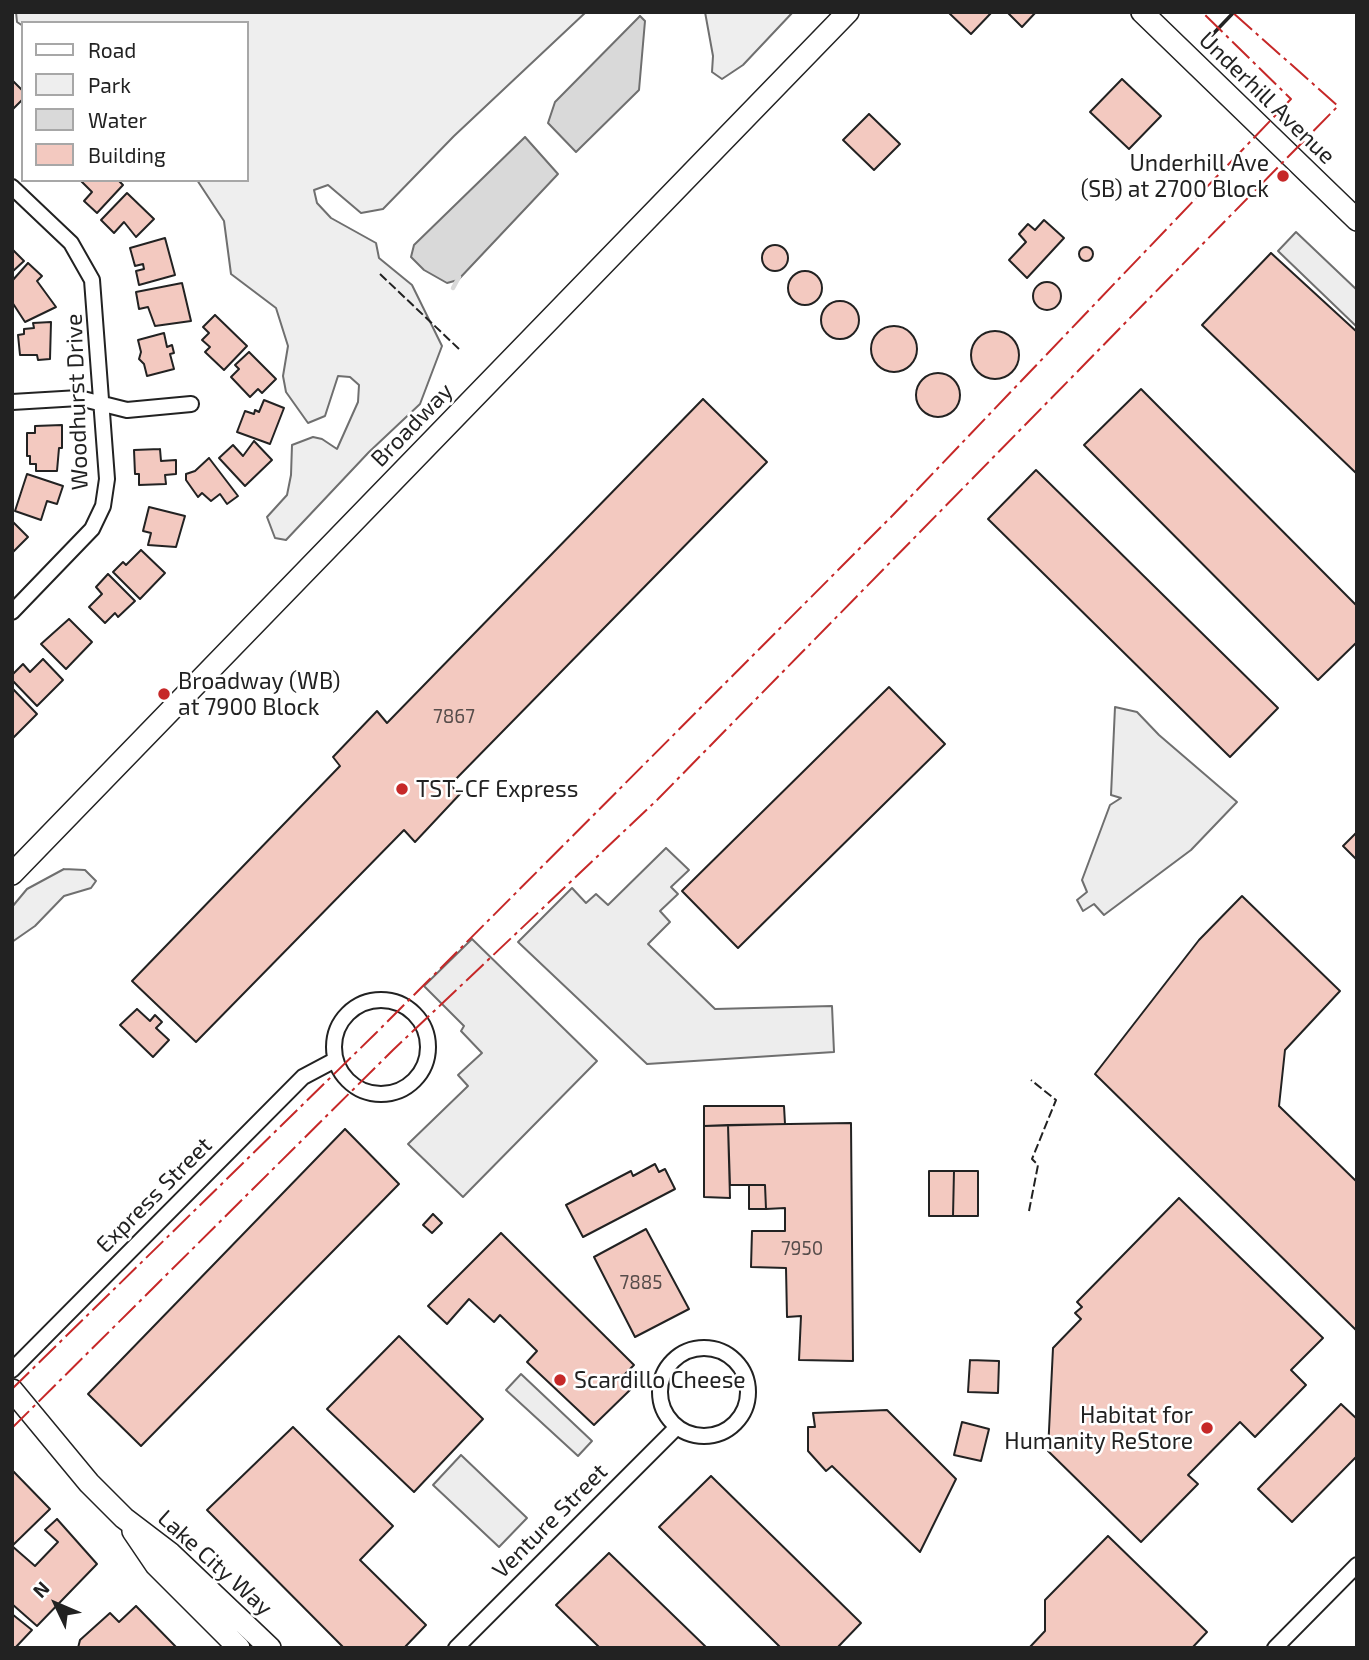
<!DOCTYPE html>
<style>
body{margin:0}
#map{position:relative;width:1369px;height:1660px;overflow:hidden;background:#fff;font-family:"Exo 2",sans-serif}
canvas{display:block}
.frame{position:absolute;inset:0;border:14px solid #222;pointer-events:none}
.legend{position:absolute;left:21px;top:21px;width:228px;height:161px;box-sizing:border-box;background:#fff;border:2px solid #a7a7a7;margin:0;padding:9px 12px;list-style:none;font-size:21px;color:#222}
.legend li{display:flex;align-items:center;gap:14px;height:35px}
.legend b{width:35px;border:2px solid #a7a7a7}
.north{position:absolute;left:21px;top:1569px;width:70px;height:70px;-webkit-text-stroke:5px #fff;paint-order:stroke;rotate:314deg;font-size:19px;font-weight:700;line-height:28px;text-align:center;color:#222}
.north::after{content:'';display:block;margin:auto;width:24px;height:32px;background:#222;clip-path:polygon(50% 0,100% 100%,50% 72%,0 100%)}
</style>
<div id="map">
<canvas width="1369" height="1660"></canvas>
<div class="frame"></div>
<ul class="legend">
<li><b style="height:9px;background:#fff"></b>Road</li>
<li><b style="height:19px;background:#eee"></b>Park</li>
<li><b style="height:19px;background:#d9d9d9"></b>Water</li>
<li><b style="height:19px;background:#f3c9c0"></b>Building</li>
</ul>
<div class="north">N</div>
</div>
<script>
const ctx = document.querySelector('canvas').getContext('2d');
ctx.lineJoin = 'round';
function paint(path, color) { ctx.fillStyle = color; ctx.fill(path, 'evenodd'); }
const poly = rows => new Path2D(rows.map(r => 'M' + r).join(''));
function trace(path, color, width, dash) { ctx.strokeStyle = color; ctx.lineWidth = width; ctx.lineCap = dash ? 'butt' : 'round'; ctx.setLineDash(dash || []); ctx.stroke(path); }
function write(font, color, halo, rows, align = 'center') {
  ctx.font = font + ' "Exo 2",sans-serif'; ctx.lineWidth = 5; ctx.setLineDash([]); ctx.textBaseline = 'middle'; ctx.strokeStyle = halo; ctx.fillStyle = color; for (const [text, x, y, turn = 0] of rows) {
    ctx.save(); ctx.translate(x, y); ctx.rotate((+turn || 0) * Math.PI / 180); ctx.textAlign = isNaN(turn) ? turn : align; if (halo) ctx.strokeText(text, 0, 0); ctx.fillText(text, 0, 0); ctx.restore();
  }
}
const green = poly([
 [16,12,586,12,454,136,383,209,361,213,328,185,314,190,317,203,331,218,376,243,379,258,412,285,442,346,420,404,369,452,286,540,275,538,267,517,287,495,291,475,292,445,313,437,322,439,337,449,358,402,359,385,350,377,338,376,325,416,308,423,286,392,283,376,288,346,276,308,231,274,224,221,197,180,247,180,247,23,23,23,23,26,17,22,16,12],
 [705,12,793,12,743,65,722,79,712,72,713,56,705,12],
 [64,869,85,870,96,881,91,888,64,896,35,926,12,942,12,907,27,889,64,869]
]);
paint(green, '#eee');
trace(green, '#6f6f6f', 2);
const parking = poly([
 [1296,232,1357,290,1357,327,1278,251,1296,232],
 [1115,707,1137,712,1159,735,1237,802,1191,850,1104,915,1094,904,1083,911,1077,900,1087,892,1082,880,1110,805,1121,798,1111,795,1115,707],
 [666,848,689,870,671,887,678,894,660,911,670,922,648,944,715,1009,832,1006,834,1052,647,1064,518,942,572,888,586,903,596,894,608,905,666,848],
 [472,939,597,1061,463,1197,408,1144,468,1086,458,1075,482,1053,461,1031,464,1026,424,986,472,939],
 [521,1374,592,1441,578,1456,506,1390,521,1374],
 [461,1455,527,1518,499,1547,433,1485,461,1455]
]);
paint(parking, '#ededed');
trace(parking, '#6f6f6f', 2);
const water = poly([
 [640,16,645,21,639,90,576,152,548,123,555,102,640,16],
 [525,137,558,174,458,280,447,283,424,270,411,257,414,245,525,137]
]);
paint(water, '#d9d9d9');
trace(water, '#6f6f6f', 2);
trace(poly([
 [453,288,459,277]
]), '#d9d9d9', 4.5);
const building = poly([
 [948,12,992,12,971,34,948,12],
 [1007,12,1036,12,1022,27,1007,12],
 [1122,79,1161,116,1129,149,1090,112,1122,79],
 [12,80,23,91,23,99,12,110,12,80],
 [869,114,900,144,874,170,843,140,869,114],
 [80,180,118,180,123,185,97,213,84,201,92,192,80,180],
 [127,193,154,219,136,237,124,222,114,233,101,220,127,193],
 [1044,220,1064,238,1027,278,1009,260,1026,242,1019,234,1028,224,1035,230,1044,220],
 [165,238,175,275,139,285,136,271,144,269,143,264,135,266,130,248,165,238],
 '762 258a13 13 0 1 1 26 0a13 13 0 1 1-26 0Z',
 '1079 254a7 7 0 1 1 14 0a7 7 0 1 1-14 0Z',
 [12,249,24,261,12,272,12,249],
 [1271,253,1357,332,1357,474,1202,325,1271,253],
 [28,263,42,276,37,281,56,307,25,322,12,302,12,281,28,263],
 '788 288a17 17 0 1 1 34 0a17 17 0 1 1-34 0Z',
 '1033 296a14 14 0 1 1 28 0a14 14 0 1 1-28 0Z',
 [182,283,191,321,155,326,148,307,139,309,136,292,182,283],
 '821 320a19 19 0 1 1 38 0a19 19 0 1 1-38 0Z',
 [215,315,247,346,224,370,205,352,210,347,202,340,209,333,203,327,215,315],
 [51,322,50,359,38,360,37,355,20,355,18,335,24,334,24,329,34,328,33,323,51,322],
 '871 349a23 23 0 1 1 46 0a23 23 0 1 1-46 0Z',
 '971 355a24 24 0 1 1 48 0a24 24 0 1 1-48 0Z',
 [164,333,167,347,172,345,174,353,170,354,174,369,147,376,144,364,139,359,141,352,138,340,164,333],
 [249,352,276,379,262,393,258,389,250,397,231,377,239,369,235,365,249,352],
 '916 395a22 22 0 1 1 44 0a22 22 0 1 1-44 0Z',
 [1141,389,1357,606,1357,642,1318,680,1084,445,1141,389],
 [703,399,767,462,450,785,460,794,415,842,404,830,196,1042,132,981,340,766,333,757,377,711,387,723,703,399],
 [264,400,284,408,270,444,237,432,245,411,254,414,255,410,259,412,264,400],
 [62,425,62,448,59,448,57,471,36,471,36,464,30,464,30,456,27,456,27,433,35,433,35,426,62,425],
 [254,441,272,460,245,486,219,458,233,445,243,456,254,441],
 [160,449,161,461,176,460,176,474,165,475,166,484,139,485,139,474,135,474,134,450,160,449],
 [209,458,238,496,227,504,220,494,211,501,202,493,198,497,186,480,186,474,195,471,209,458],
 [1036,470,1278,708,1230,757,988,519,1036,470],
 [27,474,63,486,57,504,47,501,41,520,15,511,27,474],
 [149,507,185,516,176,547,148,545,151,533,143,531,149,507],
 [12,521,28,537,12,553,12,521],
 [141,550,165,573,140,599,113,572,123,562,126,565,141,550],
 [108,574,135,601,118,617,115,613,105,623,89,607,102,594,96,587,108,574],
 [69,619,92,642,66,669,41,644,69,619],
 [43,659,63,680,37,706,12,680,12,675,23,664,30,672,43,659],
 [889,687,945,744,738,948,682,891,889,687],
 [12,688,37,714,12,739,12,688],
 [1357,832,1357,860,1343,846,1357,832],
 [1242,896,1340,991,1285,1050,1279,1106,1357,1182,1357,1331,1095,1074,1199,940,1242,896],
 [137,1009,150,1021,155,1015,162,1022,156,1028,169,1040,153,1057,120,1025,137,1009],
 [704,1106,784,1106,785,1124,704,1126,704,1106],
 [851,1123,853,1361,799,1360,801,1316,787,1317,786,1268,751,1267,752,1231,785,1231,785,1208,766,1209,765,1185,730,1185,728,1125,851,1123],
 [728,1125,730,1198,704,1197,704,1126,728,1125],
 [345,1129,399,1184,141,1446,88,1394,345,1129],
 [655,1164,659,1172,665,1169,675,1189,583,1237,566,1205,631,1171,633,1176,655,1164],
 [929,1171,954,1171,953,1216,929,1216,929,1171],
 [954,1171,978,1171,978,1216,953,1216,954,1171],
 [749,1185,765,1185,766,1209,749,1209,749,1185],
 [1179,1198,1323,1338,1291,1370,1306,1385,1255,1437,1240,1422,1188,1475,1198,1484,1141,1542,1048,1451,1053,1348,1081,1319,1075,1313,1082,1307,1077,1302,1179,1198],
 [433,1214,442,1223,432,1233,423,1225,433,1214],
 [646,1229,689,1309,635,1337,594,1257,646,1229],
 [501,1233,634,1365,620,1379,630,1390,594,1425,527,1362,537,1351,500,1315,494,1322,469,1299,447,1324,428,1306,501,1233],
 [399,1336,483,1419,414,1492,327,1409,399,1336],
 [970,1360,999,1361,998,1393,968,1392,970,1360],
 [1341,1404,1357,1419,1357,1456,1292,1522,1258,1489,1341,1404],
 [887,1410,956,1479,920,1552,832,1466,826,1471,808,1451,808,1427,815,1427,813,1413,887,1410],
 [962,1422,989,1429,981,1461,954,1455,962,1422],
 [293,1427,393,1526,360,1560,426,1625,404,1648,344,1648,207,1510,293,1427],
 [12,1470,50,1509,12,1546,12,1470],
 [711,1476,861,1623,837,1648,781,1648,659,1527,711,1476],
 [57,1519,97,1564,37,1626,12,1604,12,1546,35,1566,58,1542,45,1530,57,1519],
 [1108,1536,1207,1632,1192,1648,1029,1648,1045,1631,1045,1600,1108,1536],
 [609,1553,707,1648,600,1648,556,1605,609,1553],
 [136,1606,177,1648,78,1648,80,1640,110,1613,119,1622,136,1606],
 [12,1614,32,1630,15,1648,12,1648,12,1614]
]);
paint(building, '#f3c9c0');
trace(building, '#222', 2);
const street = poly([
 [12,187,71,243,92,280,107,479,103,506,92,529,12,612],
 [12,402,79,398,127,410,191,404],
 '334 1047a47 47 0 1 1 94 0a47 47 0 1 1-94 0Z',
 '660 1392a44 44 0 1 1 88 0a44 44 0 1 1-88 0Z',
 [12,1370,303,1077,335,1060],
 [456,1648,677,1427],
 [1275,1648,1357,1565]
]);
const secondary = poly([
 [1142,12,1357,220],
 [12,874,848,12],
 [12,1390,89,1483,124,1518,170,1553,270,1648],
 [133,1531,156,1565,239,1648]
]);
trace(street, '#222', 18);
trace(secondary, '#222', 24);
trace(street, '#fff', 14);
trace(secondary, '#fff', 21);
trace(poly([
 [380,274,459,349],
 [1029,1211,1038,1165,1032,1159,1056,1100,1031,1080]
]), '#222', 2, [9, 3.5]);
trace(poly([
 [1212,35,1234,12]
]), '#222', 3.5);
trace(poly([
 [12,1389,376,1033,893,515,1291,99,1202,12],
 [12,1428,393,1050,658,799,1338,106,1232,12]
]), '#c62828', 2, [24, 5, 3.5, 5]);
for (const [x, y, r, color] of [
 [1283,176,7,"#c62828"],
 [164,694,7,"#c62828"],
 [402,789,7,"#c62828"],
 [560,1380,7,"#c62828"],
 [1207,1428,7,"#c62828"]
]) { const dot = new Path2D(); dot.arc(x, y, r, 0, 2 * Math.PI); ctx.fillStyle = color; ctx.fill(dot); trace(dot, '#fff', 2.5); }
write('19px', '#564c4a', null, [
 ["7867",454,717],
 ["7950",802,1249],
 ["7885",641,1283]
]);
write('23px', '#222', '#fff', [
 ["Underhill Avenue",1267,98,44],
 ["Woodhurst Drive",77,402,-92],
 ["Broadway",412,425,-46],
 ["Express Street",154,1195,-45],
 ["Venture Street",550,1521,-45],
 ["Lake City Way",215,1563,42]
]);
write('23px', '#222', '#fff', [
 ["Underhill Ave",1269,163,"right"],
 ["(SB) at 2700 Block",1269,189,"right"],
 ["Broadway (WB)",178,681],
 ["at 7900 Block",178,707],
 ["TST-CF Express",416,789],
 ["Scardillo Cheese",574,1380],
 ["Habitat for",1193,1415,"right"],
 ["Humanity ReStore",1193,1441,"right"]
], 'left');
</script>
